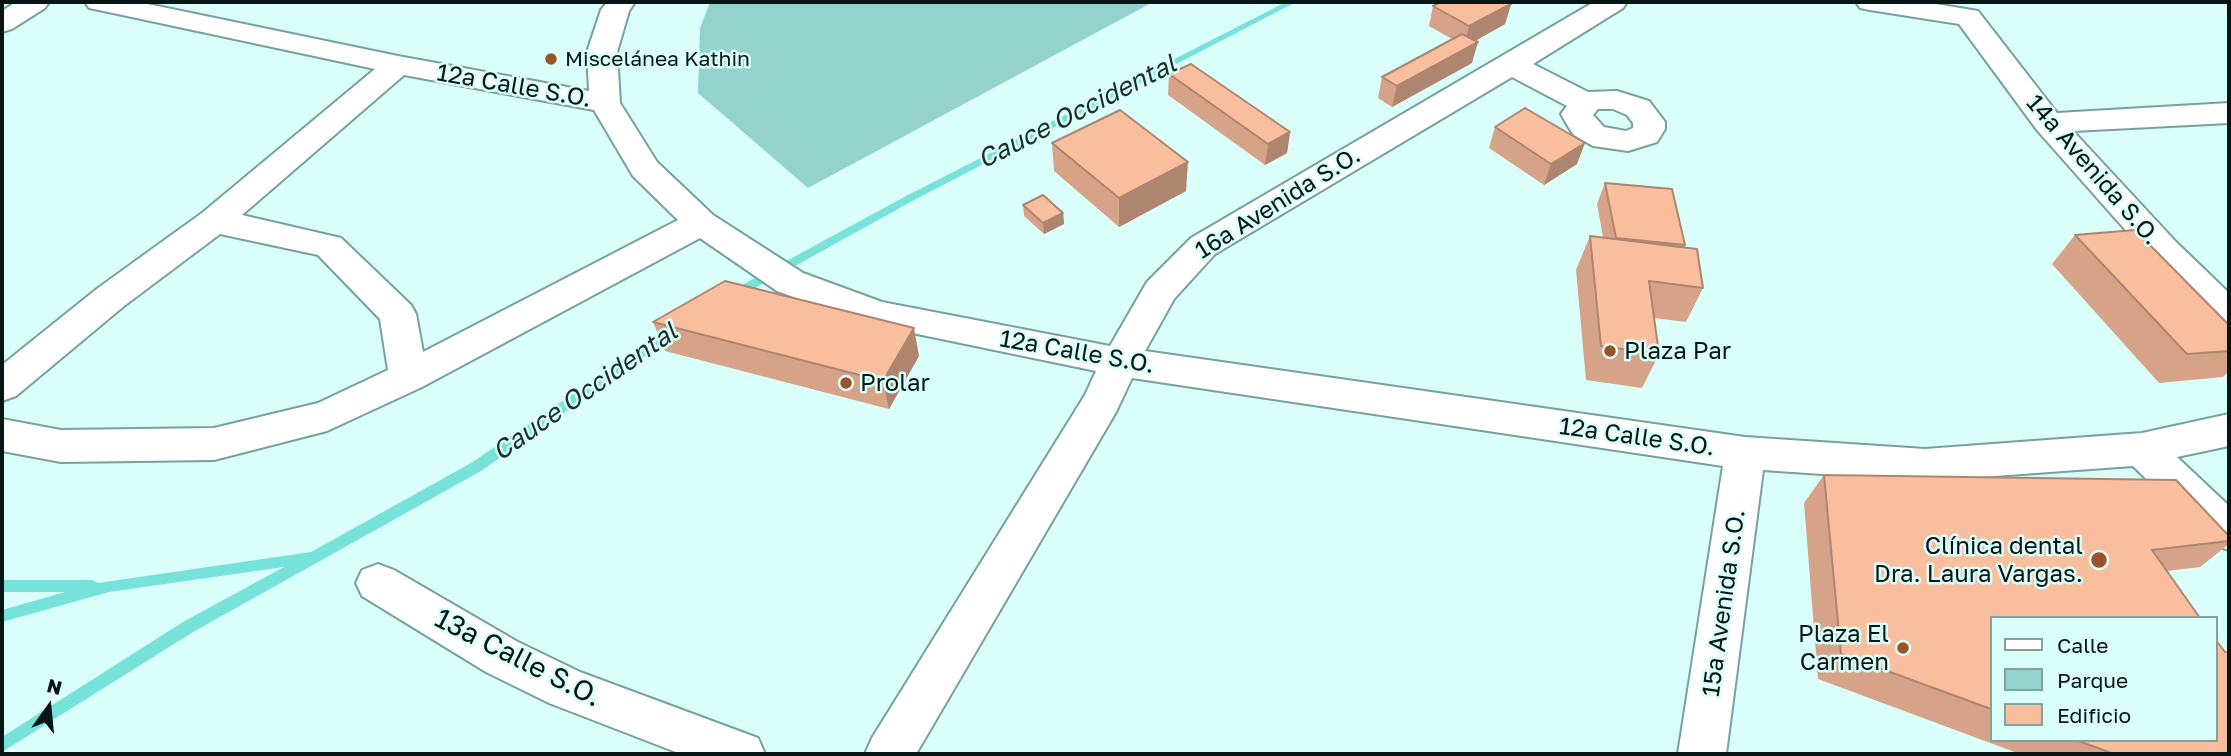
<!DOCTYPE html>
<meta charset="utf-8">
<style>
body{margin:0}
#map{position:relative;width:2231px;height:756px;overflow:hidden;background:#dafefa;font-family:"Golos Text",sans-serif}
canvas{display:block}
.frame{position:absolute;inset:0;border:4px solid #061615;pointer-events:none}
.legend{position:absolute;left:1990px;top:616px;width:228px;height:126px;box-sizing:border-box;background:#dafefa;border:2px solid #85a19e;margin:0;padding:9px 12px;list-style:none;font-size:21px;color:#061615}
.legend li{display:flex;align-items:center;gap:14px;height:35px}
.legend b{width:35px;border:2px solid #85a19e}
.north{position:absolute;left:14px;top:672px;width:70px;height:70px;-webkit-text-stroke:5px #dafefa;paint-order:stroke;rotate:15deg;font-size:19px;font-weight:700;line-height:28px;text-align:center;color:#061615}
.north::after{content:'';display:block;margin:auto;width:24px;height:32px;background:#061615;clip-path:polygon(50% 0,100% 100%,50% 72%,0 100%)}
</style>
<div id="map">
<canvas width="2231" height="756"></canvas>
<div class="frame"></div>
<ul class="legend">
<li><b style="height:9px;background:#fff"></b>Calle</li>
<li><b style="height:19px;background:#93d2cd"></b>Parque</li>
<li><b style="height:19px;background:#f9be9e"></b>Edificio</li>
</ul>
<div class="north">N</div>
</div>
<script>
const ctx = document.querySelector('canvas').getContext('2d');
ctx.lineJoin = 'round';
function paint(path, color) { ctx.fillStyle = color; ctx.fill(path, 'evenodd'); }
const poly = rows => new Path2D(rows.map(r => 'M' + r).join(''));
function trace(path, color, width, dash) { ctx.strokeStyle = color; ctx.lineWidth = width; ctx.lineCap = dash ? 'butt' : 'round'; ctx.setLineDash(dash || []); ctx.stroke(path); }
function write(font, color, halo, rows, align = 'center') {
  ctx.font = font + ' "Golos Text",sans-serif'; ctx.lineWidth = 5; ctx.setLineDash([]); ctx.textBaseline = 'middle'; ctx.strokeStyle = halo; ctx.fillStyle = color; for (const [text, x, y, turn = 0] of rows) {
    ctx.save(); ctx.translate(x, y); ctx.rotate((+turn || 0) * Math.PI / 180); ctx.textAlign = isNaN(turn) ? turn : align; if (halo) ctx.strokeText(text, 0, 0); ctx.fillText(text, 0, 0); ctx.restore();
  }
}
paint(poly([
 [710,2,1153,2,808,188,698,93,700,28]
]), '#93d2cd');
paint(poly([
 [1286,2,1296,2,916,199,739,297,735,298,729,294,731,291,908,195,1286,2],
 [674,326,680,330,678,333,481,471,193,632,2,752,2,737,183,622,284,567,109,592,2,622,2,610,65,592,2,592,2,580,92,580,98,583,311,552,471,463,674,326]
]), '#77e2da');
const minor = poly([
 [16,2,49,2,45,8,12,29,2,32,2,11,16,2],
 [85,2,138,2,398,56,589,91,587,52,601,10,607,2,635,2,629,11,617,52,620,103,657,162,713,215,803,273,882,302,1110,346,1147,282,1191,238,1594,2,1627,2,1623,8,1533,64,1588,92,1617,91,1649,101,1665,122,1665,129,1657,142,1628,151,1593,146,1574,135,1569,128,1561,114,1567,106,1512,77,1215,254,1174,299,1145,351,1745,437,1925,449,2142,433,2229,414,2229,446,2177,457,2229,506,2229,550,2214,545,2133,466,1925,481,1763,470,1726,754,1678,754,1723,466,1132,378,1116,412,916,754,865,754,872,738,1085,395,1096,371,864,323,777,291,700,238,422,387,327,431,214,460,61,462,2,451,2,419,61,430,214,428,318,403,388,370,380,319,318,255,220,234,124,306,16,396,2,401,2,365,98,288,202,213,375,69,99,10,89,8,85,2],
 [404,75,594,110,633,176,678,220,423,352,416,314,411,305,341,238,242,215,404,75],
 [1598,109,1613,109,1627,115,1633,123,1633,128,1626,131,1604,127,1593,115,1598,109],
 [1856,2,1924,2,1978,11,2057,113,2229,103,2229,123,2073,131,2176,242,2229,293,2229,328,2216,324,2152,260,2037,130,1959,24,1870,10,1860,8,1856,2],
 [378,564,394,570,518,642,580,672,758,738,765,754,681,754,549,703,486,672,362,596,356,583,362,570,378,564]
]);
trace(minor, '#77a19d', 4);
paint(minor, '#fff');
paint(poly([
 [1511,4,1505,24,1475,41,1472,63,1392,107,1378,98,1382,77,1452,39,1429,26,1433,6],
 [1169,74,1290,132,1287,153,1265,165,1168,95],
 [1495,127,1577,164,1544,185,1489,148],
 [1052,143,1186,191,1119,227,1054,171],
 [1605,183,1685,245,1684,247,1703,288,1686,322,1654,318,1659,354,1642,388,1586,380,1576,270,1590,236,1603,237,1597,204],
 [1023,205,1063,213,1064,224,1044,234,1024,216],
 [2075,235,2229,325,2229,371,2223,377,2159,383,2052,264],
 [653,322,919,356,889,409,665,351],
 [1824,475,2229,536,2229,544,2200,567,2167,571,1991,618,1991,740,2215,740,2229,754,2020,754,1818,679,1804,503]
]), '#d6a388');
paint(poly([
 [1511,4,1505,24,1464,47,1469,26],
 [1478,42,1472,63,1392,107,1397,86],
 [1290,132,1287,153,1265,165,1268,144],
 [1585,143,1577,164,1544,185,1551,164],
 [1188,162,1186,191,1119,227,1119,198],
 [1063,213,1064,224,1044,234,1043,223],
 [914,328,919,356,889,409,883,381]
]), '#ae856f');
const building = poly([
 [1441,2,1507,2,1511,4,1469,26,1433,6,1441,2],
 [1462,34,1478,42,1397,86,1382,77,1462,34],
 [1191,64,1290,132,1268,144,1169,74,1191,64],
 [1525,108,1585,143,1551,164,1495,127,1525,108],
 [1120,110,1188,162,1119,198,1052,143,1120,110],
 [1605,183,1672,189,1685,245,1616,238,1605,183],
 [1043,195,1063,213,1043,223,1023,205,1043,195],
 [2135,230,2229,325,2229,351,2187,354,2075,235,2135,230],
 [1590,236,1697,249,1703,288,1649,281,1659,354,1601,346,1590,236],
 [725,281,914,328,883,381,653,322,725,281],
 [1824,475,2176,480,2229,536,2229,541,2152,550,2200,618,1991,618,1991,709,1841,654,1824,475],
 [2215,639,2225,652,2229,652,2229,754,2114,754,2076,740,2215,740,2215,639]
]);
paint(building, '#f9be9e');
trace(building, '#ae856f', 2);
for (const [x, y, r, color] of [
 [551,59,7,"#9a542a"],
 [1610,351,7,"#9a542a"],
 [846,383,7,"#9a542a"],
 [2099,560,9,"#9a542a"],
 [1903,648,7,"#9a542a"]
]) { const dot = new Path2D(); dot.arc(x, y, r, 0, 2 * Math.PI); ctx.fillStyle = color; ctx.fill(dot); trace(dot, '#dafefa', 2.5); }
write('21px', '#061615', '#dafefa', [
 ["Miscelánea Kathin",565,59]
], 'left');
write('24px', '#061615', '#dafefa', [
 ["12a Calle S.O.",514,86,10],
 ["14a Avenida S.O.",2093,170,49],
 ["16a Avenida S.O.",1278,203,-32],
 ["12a Calle S.O.",1077,352,10],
 ["12a Calle S.O.",1637,437,8],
 ["15a Avenida S.O.",1724,603,-82]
]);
write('24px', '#061615', '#dafefa', [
 ["Plaza Par",1624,351],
 ["Prolar",860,383],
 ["Clínica dental",2083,546,"right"],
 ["Dra. Laura Vargas.",2083,574,"right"],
 ["Plaza El",1889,634,"right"],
 ["Carmen",1889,662,"right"]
], 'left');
write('italic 26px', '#1a2e2d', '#dafefa', [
 ["Cauce Occidental",1077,112,-27],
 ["Cauce Occidental",585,392,-35]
]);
write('28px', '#061615', '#dafefa', [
 ["13a Calle S.O.",518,658,27]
]);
</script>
